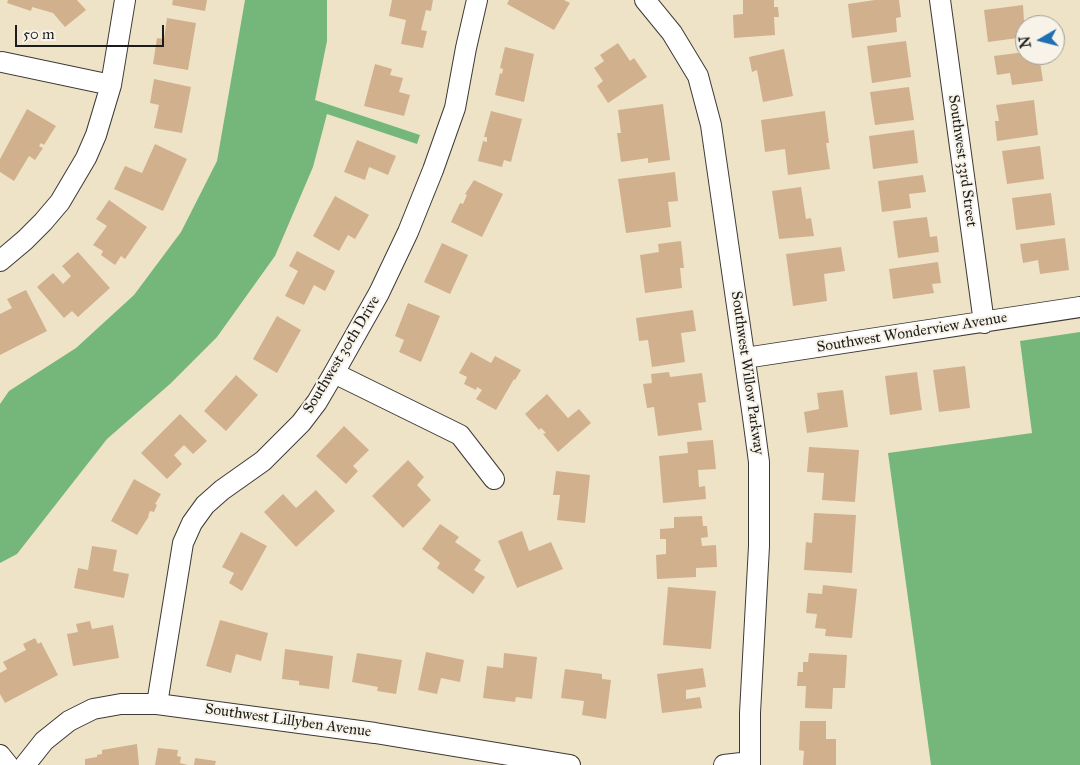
<!DOCTYPE html>
<style>
body{margin:0}
#map{position:relative;width:1080px;height:765px;overflow:hidden;background:#efe3c7;font-family:"IM FELL Great Primer",serif}
canvas{display:block}
.north{position:absolute;left:1015px;top:15px;width:50px;height:50px;box-sizing:border-box;background:#f7f3e8;border:1px solid #9f9d96;border-radius:50%;rotate:262deg;font-size:14px;font-weight:700;line-height:20px;text-align:center;color:#1c1c1c}
.north::after{content:'';display:block;margin:auto;width:18px;height:22px;background:#1f6fb2;clip-path:polygon(50% 0,100% 100%,50% 72%,0 100%)}
.scale{position:absolute;left:15px;top:25px;width:149px;height:22px;box-sizing:border-box;border:2px solid #1c1c1c;border-top:0;padding-left:6px;font-size:15px;line-height:18px;white-space:nowrap;color:#1c1c1c;-webkit-text-stroke:4px #f7f3e8;paint-order:stroke}
</style>
<div id="map">
<canvas width="1080" height="765"></canvas>
<div class="north">N</div>
<div class="scale">50 m</div>
</div>
<script>
const ctx = document.querySelector('canvas').getContext('2d');
ctx.lineJoin = 'round';
function paint(path, color) { ctx.fillStyle = color; ctx.fill(path, 'evenodd'); }
const poly = rows => new Path2D(rows.map(r => 'M' + r).join(''));
function trace(path, color, width, dash) { ctx.strokeStyle = color; ctx.lineWidth = width; ctx.lineCap = dash ? 'butt' : 'round'; ctx.setLineDash(dash || []); ctx.stroke(path); }
function write(font, color, halo, rows, align = 'center') {
  ctx.font = font + ' "IM FELL Great Primer",serif'; ctx.lineWidth = 4; ctx.setLineDash([]); ctx.textBaseline = 'middle'; ctx.strokeStyle = halo; ctx.fillStyle = color; for (const [text, x, y, turn = 0] of rows) {
    ctx.save(); ctx.translate(x, y); ctx.rotate((+turn || 0) * Math.PI / 180); ctx.textAlign = isNaN(turn) ? turn : align; if (halo) ctx.strokeText(text, 0, 0); ctx.fillText(text, 0, 0); ctx.restore();
  }
}
paint(poly([
 [245,0,327,0,327,41,315,100,420,135,417,144,327,114,313,167,275,256,217,337,170,384,107,439,17,554,0,563,0,404,9,391,76,348,134,295,181,232,217,161],
 [1080,332,1080,765,931,765,888,453,1032,433,1020,341]
]), '#75b77a');
paint(poly([
 [8,0,77,0,86,10,65,27,53,13,32,7,31,11,7,3],
 [173,0,207,0,205,11,172,5],
 [392,0,433,0,431,11,426,10,421,30,427,31,423,48,401,44,406,20,389,16],
 [509,0,564,0,570,3,554,30,507,4],
 [743,0,774,0,774,7,778,7,779,17,774,17,775,35,734,38,733,15,743,14],
 [875,0,899,0,901,17,896,18,897,32,852,38,848,4],
 [1023,5,1025,37,988,42,984,10],
 [167,18,196,23,188,70,153,64,157,38,164,39],
 [906,41,911,77,872,83,867,46],
 [618,43,630,61,634,58,647,77,608,103,597,86,603,81,594,68,604,61,600,55],
 [505,47,534,54,524,102,495,95,500,73,502,74,503,69,500,68],
 [784,49,793,96,763,102,757,70,752,72,749,57],
 [1025,52,1025,55,1039,55,1043,81,1012,85,1010,73,997,75,994,56],
 [375,64,392,69,390,75,403,78,399,92,410,95,404,116,364,106],
 [154,79,191,87,182,133,154,128,159,105,150,103],
 [909,87,914,120,875,125,870,92],
 [1034,100,1038,135,997,141,995,121,999,121,996,105],
 [663,104,670,160,648,163,648,158,621,162,617,133,621,133,618,110],
 [27,109,56,126,44,145,41,143,39,146,43,148,35,160,29,156,14,181,0,172,0,159],
 [491,111,522,119,511,162,504,160,502,167,478,161,483,141,487,142,487,137,484,137],
 [825,111,829,143,826,143,830,169,788,175,785,149,765,152,761,120],
 [914,130,918,163,873,169,869,136],
 [357,140,396,156,388,175,369,167,365,180,344,172],
 [155,144,187,159,163,211,114,189,125,166,142,173],
 [1040,146,1044,179,1007,184,1002,151],
 [675,172,678,201,668,202,671,227,626,233,618,179],
 [923,175,926,192,909,194,911,208,882,212,878,181],
 [474,180,503,194,482,237,451,222,460,203,463,204,467,195,465,194],
 [801,187,806,219,811,218,814,236,779,239,772,191],
 [1051,193,1055,225,1016,230,1012,198],
 [335,196,369,215,355,239,348,235,339,251,313,236],
 [109,200,147,227,125,259,121,256,115,265,101,255,103,251,93,245,107,226,96,219],
 [927,217,930,237,937,236,939,252,898,258,893,221],
 [1065,238,1069,270,1040,274,1038,260,1023,263,1020,244],
 [681,241,684,268,680,268,682,288,645,293,640,255,659,252,658,244],
 [442,243,468,255,450,294,424,282],
 [841,247,845,271,824,274,827,301,793,306,786,254],
 [297,251,335,271,325,291,314,285,304,305,285,296,298,271,289,266],
 [78,252,110,288,78,317,72,311,64,318,37,287,53,273,63,284,71,276,62,266],
 [938,262,941,283,932,284,934,293,893,299,889,269],
 [26,290,47,331,0,355,0,314,12,308,7,299],
 [408,303,440,316,421,362,399,352,404,340,395,336],
 [693,310,696,331,681,333,685,362,652,367,648,340,639,341,636,318],
 [277,316,301,330,277,373,253,359],
 [471,352,491,363,495,356,521,370,515,380,514,379,496,410,476,399,482,390,477,387,476,390,464,384,467,377,459,373],
 [965,366,970,408,939,412,933,370],
 [669,372,670,377,702,373,706,402,698,403,702,430,658,436,654,407,647,408,643,384,652,383,651,374],
 [917,372,922,410,890,415,885,376],
 [236,375,258,395,226,431,204,411],
 [843,390,848,427,807,433,804,412,819,409,817,393],
 [547,394,568,418,579,409,591,423,558,452,543,434,546,433,541,428,539,430,525,414],
 [180,414,207,441,193,454,184,445,174,455,182,464,167,479,141,453],
 [344,426,369,450,353,466,358,471,346,484,316,456],
 [713,440,716,469,698,470,699,487,705,486,706,499,663,503,659,456,688,453,687,442],
 [809,447,859,450,855,502,822,500,824,473,807,472],
 [408,460,424,477,417,485,431,500,403,528,372,496],
 [556,471,590,475,585,523,557,520,560,495,553,495],
 [134,479,161,494,155,504,157,505,154,512,150,511,148,516,149,516,137,535,111,521],
 [316,490,335,511,296,547,264,512,283,494,296,508],
 [814,513,856,515,852,573,804,570,806,542,812,543],
 [702,516,703,526,707,526,708,537,701,538,702,546,716,545,717,567,696,568,696,577,657,579,656,555,666,554,666,539,660,539,660,529,674,528,674,517],
 [440,524,459,537,455,542,481,560,474,570,485,577,473,594,437,568,440,563,422,549],
 [522,531,529,551,551,542,563,569,517,588,498,541],
 [241,532,267,546,242,591,229,583,234,573,222,567],
 [92,546,117,550,113,571,129,574,124,598,74,588,78,568,88,570],
 [823,585,857,589,852,638,825,636,826,629,815,628,817,614,806,613,808,593,822,594],
 [668,587,716,591,711,649,663,645],
 [220,620,268,633,261,661,236,654,231,673,206,666],
 [90,621,92,629,113,625,119,658,73,666,67,634,78,632,76,624],
 [35,638,38,644,41,642,58,675,5,703,0,694,0,673,7,669,3,662,26,650,23,644],
 [285,649,333,656,329,689,299,685,299,681,282,679],
 [426,652,464,660,460,682,441,678,437,694,418,690],
 [357,653,402,660,396,694,377,691,378,687,352,682],
 [504,653,537,657,532,699,516,697,515,702,483,698,487,666,503,668],
 [809,653,847,655,845,688,833,688,832,709,805,708,806,686,797,686,798,672,803,672,803,662,808,662],
 [703,668,706,687,686,690,686,699,700,697,702,708,662,713,657,674],
 [565,669,602,674,602,679,611,680,606,719,582,715,584,701,561,698],
 [800,721,826,721,826,739,836,739,836,765,803,765,804,751,799,750],
 [137,744,139,765,85,765,85,759,97,757,97,755,102,754,102,750],
 [158,748,178,750,177,756,181,757,180,763,188,765,155,765],
 [195,758,216,761,215,765,194,765]
]), '#d1b08e');
const street = poly([
 [645,0,672,33,698,76,711,125,752,410,759,462,759,546,750,713,750,765],
 [940,0,984,323],
 [2,62,111,85],
 [0,261,25,240,43,222,60,202,86,158,96,135,111,85,125,0],
 [745,358,1080,307],
 [334,373,460,435,494,479],
 [157,704,183,543,192,523,205,505,222,490,263,461,301,423,317,402,334,373,379,293,408,232,433,170,455,108,466,48,477,0],
 [0,755,8,765],
 [25,765,44,741,69,721,93,709,121,704,157,704,375,733,570,765],
 [724,765,750,762]
]);
trace(street, '#3c3a36', 22);
trace(street, '#fff', 20);
write('15px', '#1c1c1c', '#f7f3e8', [
 ["Southwest 33rd Street",962,161,82],
 ["Southwest Wonderview Avenue",912,333,-9],
 ["Southwest 30th Drive",342,355,-59],
 ["Southwest Willow Parkway",747,373,82],
 ["Southwest Lillyben Avenue",288,721,8]
]);
</script>
